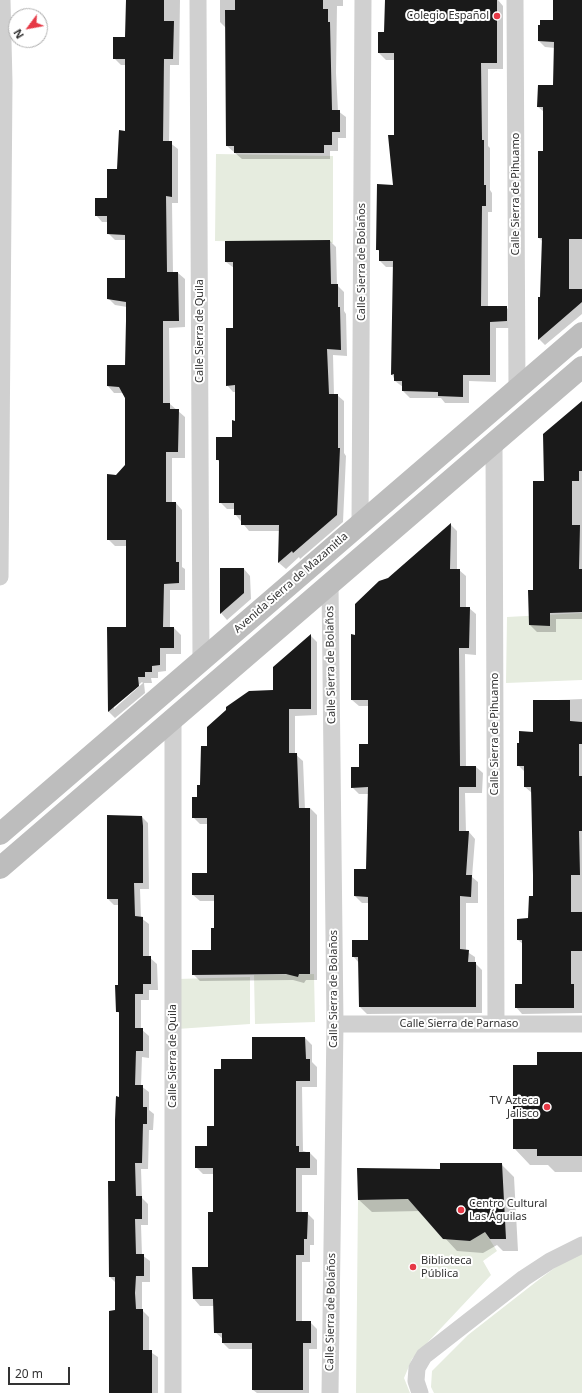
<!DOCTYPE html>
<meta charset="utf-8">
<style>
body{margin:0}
#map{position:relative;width:582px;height:1393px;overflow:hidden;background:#fff;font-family:"Noto Sans",sans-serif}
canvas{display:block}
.north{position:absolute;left:8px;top:8px;width:40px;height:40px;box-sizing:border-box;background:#fff;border:1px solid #adadad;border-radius:50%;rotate:238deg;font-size:11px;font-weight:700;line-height:16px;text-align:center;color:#333}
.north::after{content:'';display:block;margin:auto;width:14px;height:18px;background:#e63946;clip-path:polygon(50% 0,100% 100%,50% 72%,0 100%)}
.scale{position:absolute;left:8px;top:1367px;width:62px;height:18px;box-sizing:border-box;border:2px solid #333;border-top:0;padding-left:5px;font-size:12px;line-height:14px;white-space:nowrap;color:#333;-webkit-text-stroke:3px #fff;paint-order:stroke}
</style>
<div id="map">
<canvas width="582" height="1393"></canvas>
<div class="north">N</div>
<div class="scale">20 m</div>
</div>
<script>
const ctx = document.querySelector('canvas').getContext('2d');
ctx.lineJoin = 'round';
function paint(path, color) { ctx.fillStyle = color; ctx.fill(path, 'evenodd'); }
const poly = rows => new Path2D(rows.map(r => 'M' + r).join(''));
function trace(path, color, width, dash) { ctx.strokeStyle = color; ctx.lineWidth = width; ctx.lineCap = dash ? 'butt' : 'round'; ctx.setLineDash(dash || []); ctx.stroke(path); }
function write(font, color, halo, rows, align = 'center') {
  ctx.font = font + ' "Noto Sans",sans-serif'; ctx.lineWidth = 4; ctx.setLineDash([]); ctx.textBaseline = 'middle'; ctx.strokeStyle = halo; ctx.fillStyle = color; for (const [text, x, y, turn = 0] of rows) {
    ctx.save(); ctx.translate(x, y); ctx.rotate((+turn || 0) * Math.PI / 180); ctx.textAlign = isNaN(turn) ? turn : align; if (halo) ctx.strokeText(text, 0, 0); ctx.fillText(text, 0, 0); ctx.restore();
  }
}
paint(poly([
 [216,154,333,156,333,243,215,241],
 [582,613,582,680,506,683,507,617],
 [314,974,315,1022,255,1024,254,975],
 [250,977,250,1024,177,1029,177,979],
 [408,1199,443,1239,470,1241,485,1232,497,1251,483,1261,491,1275,412,1359,404,1378,410,1393,356,1393,358,1200],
 [582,1254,582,1393,434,1393,431,1387,432,1371,468,1335,541,1278,568,1258]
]), '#e6ecdf');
paint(poly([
 [127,0,180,0,179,65,170,65,169,142,178,149,178,203,172,203,173,273,178,273,185,279,185,327,169,328,170,404,185,417,185,458,172,458,172,503,176,503,182,510,182,567,185,569,185,590,170,590,170,628,174,628,181,635,181,654,166,654,166,671,158,672,158,678,151,678,152,683,144,683,145,693,115,718,109,712,108,628,127,628,127,546,115,546,108,539,117,476,126,465,126,398,124,393,114,393,108,386,126,366,127,307,115,305,108,298,126,279,126,240,115,240,108,233,108,222,102,222,96,215,108,199,118,170,126,132,126,65,121,65,114,58,126,38],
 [142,682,143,683,114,709,114,706],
 [220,0,343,0,343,6,337,6,336,73,338,111,346,117,346,138,338,138,338,151,330,151,330,159,242,159,227,146,226,28,220,22],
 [387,0,498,0,503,6,503,69,488,69,488,146,490,148,490,190,492,193,492,212,488,212,488,307,506,307,513,314,513,328,496,328,496,382,469,381,469,403,445,403,441,398,410,398,403,391,403,387,395,381,392,374,394,267,386,267,380,261,380,252,377,249,394,186,395,60,386,60,379,53,379,33,385,33],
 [554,0,582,0,582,314,545,345,539,339,539,298,541,298,543,242,539,238,539,152,544,152,544,112,538,107,554,86,555,48,545,47,539,41,554,21],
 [330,241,336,247,337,285,344,292,344,311,346,314,347,356,333,355,334,395,337,395,344,401,344,453,346,456,343,522,300,559,299,557,286,569,279,563,280,531,249,531,235,514,235,509,227,509,220,502,220,463,217,459,233,438,236,422,236,392,233,392,227,385,234,329,234,268,226,262],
 [582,403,582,619,556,619,556,632,537,632,530,625,545,482],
 [451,525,457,531,457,570,459,570,466,576,466,608,469,608,476,614,476,655,465,654,466,767,476,767,483,773,482,793,465,793,466,832,469,832,475,839,472,877,478,882,478,903,466,903,466,951,475,957,475,963,482,970,482,1013,367,1014,360,1007,359,963,353,956,369,941,369,903,362,903,355,896,367,870,368,794,359,794,352,787,369,745,369,706,359,706,352,700,356,636,388,579],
 [244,569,250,576,251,599,227,620,221,613],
 [311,636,317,642,317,715,295,716,295,754,303,761,305,809,310,808,317,815,317,980,306,980,304,983,293,980,200,981,193,974,212,951,215,929,215,901,200,901,193,895,208,874,208,824,200,824,193,817,208,747,274,691],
 [582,699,582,1013,522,1014,516,1007,523,985,523,944,518,940,529,919,534,897,532,793,525,787,525,772,518,765,534,733,534,701],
 [142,817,148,823,149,889,140,889,141,918,149,924,149,957,157,964,158,990,149,990,149,1000,141,1000,141,1029,149,1036,149,1058,142,1057,141,1086,149,1092,149,1110,154,1114,153,1130,149,1130,148,1169,141,1169,142,1198,148,1204,148,1225,141,1225,142,1255,150,1261,150,1282,142,1282,142,1310,149,1317,149,1351,158,1357,158,1393,111,1393,116,1311,116,1283,110,1277,116,1182,120,1098,120,1014,117,1011,119,986,119,905,114,905,108,899],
 [305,1038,312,1045,312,1062,317,1067,317,1087,302,1087,303,1151,310,1153,317,1160,317,1175,302,1175,302,1213,307,1213,314,1220,314,1245,310,1245,310,1262,302,1262,302,1322,310,1322,317,1329,317,1349,309,1349,309,1393,257,1393,253,1390,253,1349,229,1349,223,1343,223,1339,215,1332,214,1306,200,1306,194,1299,209,1268,214,1213,214,1174,203,1174,196,1167,208,1147,215,1127,222,1070,253,1060],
 [582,1053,582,1172,555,1172,548,1165,530,1165,514,1148,538,1066],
 [501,1164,514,1177,518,1251,503,1251,497,1245,483,1253,457,1251,420,1211,372,1212,359,1200,441,1170]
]), '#0003');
paint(poly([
 [126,0,164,0,164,21,174,21,173,59,164,59,163,141,172,141,172,197,166,196,167,272,178,272,179,321,163,321,163,403,170,403,170,409,179,409,178,452,166,452,166,502,176,502,176,562,179,562,179,583,164,584,163,627,174,627,174,648,160,648,160,665,152,666,152,672,145,672,145,677,138,677,139,686,108,712,107,627,126,627,126,540,107,540,107,474,116,475,125,465,125,398,119,387,107,386,107,365,125,365,126,321,126,302,107,299,107,278,125,278,125,235,107,234,107,216,95,216,95,198,107,198,107,169,117,169,119,130,125,131,125,59,113,59,113,37,125,37],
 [235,0,323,0,323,9,328,9,328,22,330,22,332,110,340,110,340,132,332,132,332,145,324,145,324,153,234,153,234,146,226,146,225,10,235,10],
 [385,0,497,0,497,63,481,63,482,140,484,140,484,185,486,185,486,206,482,206,481,306,507,306,507,321,490,322,490,375,463,375,463,397,438,396,438,392,402,391,402,381,394,381,394,374,391,375,393,261,379,261,379,250,376,250,377,184,393,185,388,135,394,135,394,53,378,53,378,32,384,32],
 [553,0,582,0,582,239,569,239,569,289,582,289,582,302,538,340,538,297,540,297,542,238,538,238,538,151,543,151,543,107,537,107,538,85,553,85,554,42,538,41,538,25,540,25,540,20,553,20],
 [330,240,331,284,338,284,338,307,340,307,341,350,327,349,329,394,338,394,338,448,340,448,337,515,293,553,292,551,278,563,279,525,241,525,241,515,234,515,234,503,219,503,219,460,216,460,216,437,232,437,232,420,235,421,235,385,226,386,226,328,233,328,233,262,225,262,225,241],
 [582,401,582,471,579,471,579,481,572,481,572,525,580,525,579,569,582,569,582,612,550,613,550,626,529,625,528,590,533,590,533,481,544,481,543,434],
 [451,523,450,569,460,569,460,607,470,607,469,648,459,648,460,766,476,766,476,787,459,787,459,831,469,831,466,875,472,875,471,897,460,896,460,949,469,950,468,962,476,962,476,1007,359,1007,358,957,352,957,352,940,368,940,368,897,354,896,354,869,366,869,368,787,351,788,351,767,359,767,359,744,368,744,368,700,351,700,351,634,355,635,355,604,379,581,388,578],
 [220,568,244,568,244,593,220,614],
 [311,634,311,709,289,709,289,753,297,753,299,808,310,808,310,974,299,974,298,977,286,974,192,975,192,950,211,950,211,928,214,928,214,895,192,895,192,873,207,873,207,818,192,818,192,797,197,797,197,785,200,785,201,746,207,746,207,727,226,710,226,707,249,691,273,690,273,667],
 [533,700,570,700,570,721,582,722,582,744,579,744,579,776,582,776,582,831,579,831,580,875,571,875,571,912,582,912,582,951,571,951,571,984,574,984,574,1008,515,1008,515,984,522,984,522,940,517,940,517,919,528,918,529,896,533,896,533,875,531,787,524,787,524,766,517,766,517,743,519,743,519,731,533,732],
 [107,815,142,816,143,826,143,883,134,883,135,916,143,917,143,956,151,956,151,984,143,984,143,994,135,994,135,1028,143,1028,143,1051,136,1051,135,1085,143,1085,143,1107,147,1107,147,1124,143,1124,142,1163,135,1163,136,1196,142,1196,142,1219,135,1219,136,1254,144,1254,144,1276,136,1276,135,1293,136,1309,143,1309,143,1350,152,1350,152,1393,109,1393,109,1311,115,1310,115,1277,109,1277,108,1181,115,1181,115,1120,116,1096,119,1097,119,1012,116,1012,115,985,118,985,118,899,107,899],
 [252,1037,305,1037,306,1059,310,1059,310,1081,296,1081,296,1146,299,1146,299,1152,310,1152,310,1168,296,1168,296,1212,308,1212,307,1239,304,1239,304,1255,296,1255,296,1321,311,1321,311,1343,303,1343,303,1390,252,1390,252,1343,222,1343,222,1333,214,1333,213,1299,193,1299,192,1267,208,1267,208,1212,213,1212,213,1168,195,1168,195,1146,207,1146,207,1126,214,1126,214,1069,221,1069,221,1059,252,1059],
 [537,1052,582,1052,582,1156,537,1156,537,1149,513,1149,513,1065,537,1065],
 [440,1163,502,1163,506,1239,490,1239,485,1232,470,1241,443,1239,408,1199,358,1200,357,1168,440,1169]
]), '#1a1a1a');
trace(poly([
 [198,0,201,661],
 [515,0,517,388],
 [494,443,496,1024],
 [360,523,363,0],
 [0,577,4,82,2,0],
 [173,719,173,1393],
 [335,1024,582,1024],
 [330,1393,335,1024,330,584],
 [420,1393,416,1381,417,1368,424,1356,524,1278,550,1261,582,1245]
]), '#d0d0d0', 17);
trace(poly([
 [0,834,582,333],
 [0,868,582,367]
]), '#bdbdbd', 22);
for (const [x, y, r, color] of [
 [497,16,4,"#e63946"],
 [547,1107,4,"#e63946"],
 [461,1210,4,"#e63946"],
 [413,1267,4,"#e63946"]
]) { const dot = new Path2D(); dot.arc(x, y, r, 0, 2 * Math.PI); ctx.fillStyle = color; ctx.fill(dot); trace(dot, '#fff', 1.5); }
write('11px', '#333', '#fff', [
 ["Colegio Español",489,16],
 ["TV Azteca",539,1101],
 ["Jalisco",539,1114],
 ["Centro Cultural",469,1204,"left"],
 ["Las Águilas",469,1217,"left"],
 ["Biblioteca",421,1261,"left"],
 ["Pública",421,1274,"left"]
], 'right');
write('11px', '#333', '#fff', [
 ["Calle Sierra de Pihuamo",516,194,-90],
 ["Calle Sierra de Bolaños",362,262,-90],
 ["Calle Sierra de Quila",200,331,-90],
 ["Avenida Sierra de Mazamitla",291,583,-41],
 ["Calle Sierra de Bolaños",331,665,-91],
 ["Calle Sierra de Pihuamo",495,734,-90],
 ["Calle Sierra de Bolaños",334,989,-90],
 ["Calle Sierra de Parnaso",459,1024],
 ["Calle Sierra de Quila",173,1056,-90],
 ["Calle Sierra de Bolaños",331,1312,-89]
]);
</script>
